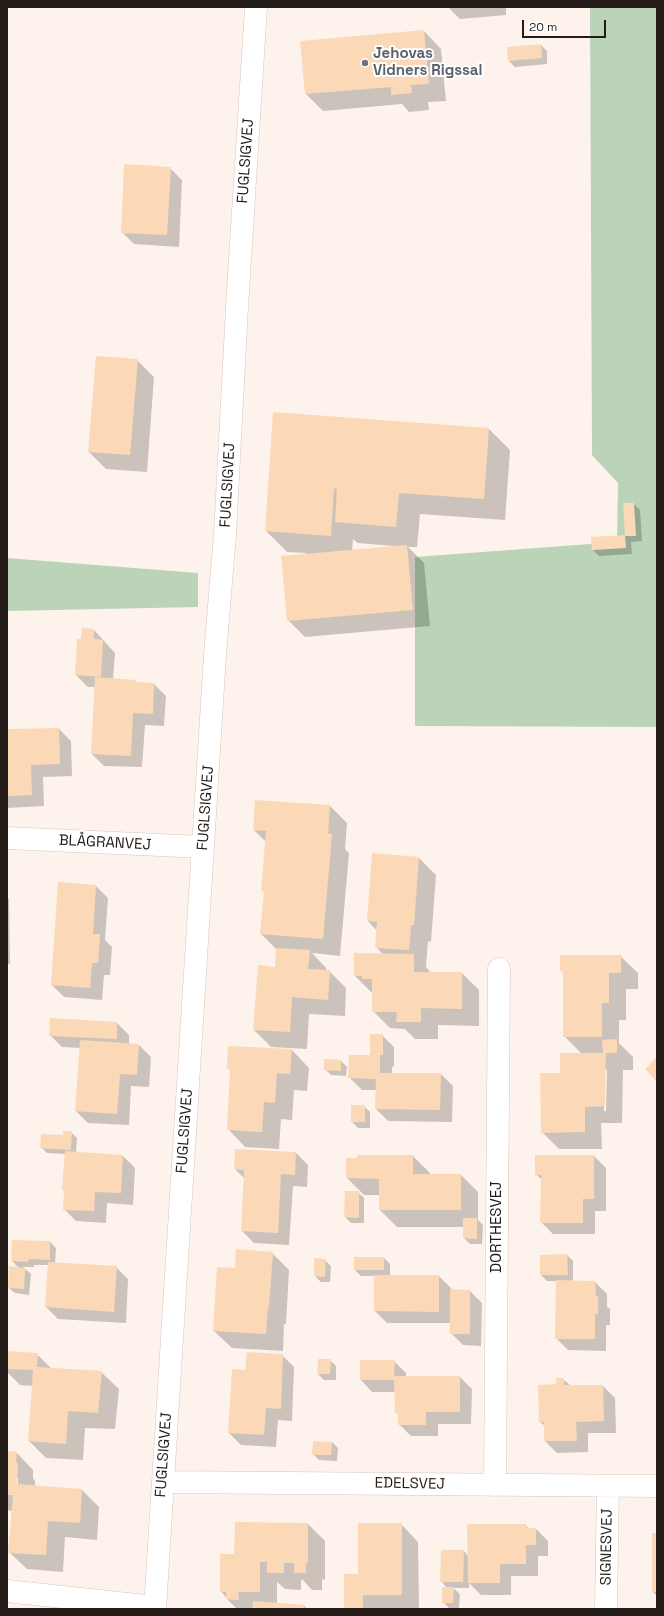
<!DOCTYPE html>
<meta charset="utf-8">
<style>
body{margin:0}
#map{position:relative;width:664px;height:1616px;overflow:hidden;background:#fef3ec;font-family:"Space Grotesk",sans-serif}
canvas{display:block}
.frame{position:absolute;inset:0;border:8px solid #231c18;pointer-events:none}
.scale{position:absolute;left:522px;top:20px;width:84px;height:18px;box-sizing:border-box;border:2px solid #231c18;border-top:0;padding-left:5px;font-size:12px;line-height:14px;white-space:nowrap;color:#231c18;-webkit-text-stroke:3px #fff;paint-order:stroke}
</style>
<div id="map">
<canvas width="664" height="1616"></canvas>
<div class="frame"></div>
<div class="scale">20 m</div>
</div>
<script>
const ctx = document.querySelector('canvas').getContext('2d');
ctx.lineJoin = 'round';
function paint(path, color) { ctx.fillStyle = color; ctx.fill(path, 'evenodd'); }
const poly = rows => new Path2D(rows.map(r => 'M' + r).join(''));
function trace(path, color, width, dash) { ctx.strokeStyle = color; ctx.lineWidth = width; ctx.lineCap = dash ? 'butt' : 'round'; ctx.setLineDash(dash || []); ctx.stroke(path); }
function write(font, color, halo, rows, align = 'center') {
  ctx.font = font + ' "Space Grotesk",sans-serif'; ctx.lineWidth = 4; ctx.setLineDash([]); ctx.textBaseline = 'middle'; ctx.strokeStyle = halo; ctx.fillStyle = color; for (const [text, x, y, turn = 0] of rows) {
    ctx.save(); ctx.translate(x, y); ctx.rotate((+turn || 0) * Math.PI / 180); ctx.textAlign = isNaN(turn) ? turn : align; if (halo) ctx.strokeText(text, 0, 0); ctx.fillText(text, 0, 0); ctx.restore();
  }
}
paint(poly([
 [590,7,657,7,657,727,415,726,415,557,617,542,618,483,592,455],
 [7,558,198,573,198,607,7,611]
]), '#bbd4b7');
paint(poly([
 [448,7,506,7,506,15,460,19],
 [424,31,441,49,446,101,428,102,429,110,409,112,402,104,323,111,306,94,301,42],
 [541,45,547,51,547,64,515,67,509,61],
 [170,168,182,180,179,247,134,244,122,232],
 [7,354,8,355,7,373],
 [137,360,154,377,147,472,106,469,89,452],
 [274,414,489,429,510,450,505,520,420,514,417,547,408,547,424,563,430,626,305,637,288,620,306,553,287,552,266,531],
 [353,539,358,543,393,546,393,547,352,551],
 [624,504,634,504,640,510,642,541,631,542,632,554,599,556,593,550,592,538,626,536],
 [94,630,115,653,113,679,135,681,137,683,154,684,166,696,164,726,145,725,142,767,104,766,92,754,96,687,88,687,76,675,82,640],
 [59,729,71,741,72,776,43,777,44,806,7,808,7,730],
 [330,806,347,823,345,849,349,853,340,956,312,953,326,968,326,971,329,971,346,988,345,1016,309,1014,307,1049,271,1047,254,1030,276,968,277,950,261,934,265,893,262,890,266,842,254,830],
 [373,854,419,858,436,875,431,942,428,941,426,967,431,973,462,973,479,990,479,1026,438,1025,438,1039,415,1039,405,1029,390,1028,373,1011,372,993,355,976,383,954,376,947,377,931,368,921],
 [96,886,108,898,105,940,112,947,110,975,104,975,102,1000,64,997,52,985],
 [7,897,9,899,10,964,7,964],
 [620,956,638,973,638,989,626,989,626,1020,619,1020,619,1043,633,1057,633,1070,623,1070,622,1123,601,1123,602,1149,559,1149,542,1132,562,1074,582,1054,564,1036,564,973,561,970],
 [605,1070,607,1070,606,1111,604,1111],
 [117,1023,129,1035,129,1044,139,1045,151,1057,149,1087,131,1086,129,1125,88,1123,76,1111,80,1048,62,1047,50,1035],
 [382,1035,394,1047,394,1067,392,1066,392,1074,441,1074,453,1086,452,1122,388,1121,376,1109,377,1090,362,1090,350,1078,371,1056],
 [292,1050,309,1068,307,1091,294,1090,292,1120,281,1119,279,1149,245,1147,228,1129,231,1071,228,1068],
 [341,1061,347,1067,346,1076,331,1075,325,1069],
 [364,1106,370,1112,370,1128,358,1128,352,1122],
 [71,1132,77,1138,76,1153,123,1156,135,1168,133,1205,107,1203,106,1223,76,1221,64,1209,65,1192,63,1190,65,1154,47,1153,41,1147],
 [296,1153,308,1165,307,1187,293,1186,289,1245,254,1243,242,1231,245,1179,235,1169],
 [413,1156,430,1173,430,1175,461,1175,478,1192,478,1220,483,1225,482,1244,470,1244,464,1238,464,1227,397,1227,380,1210,380,1195,364,1195,347,1178],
 [594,1156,606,1168,606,1211,595,1211,595,1234,553,1234,541,1222,542,1180,536,1174],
 [358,1192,364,1198,364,1223,351,1223,345,1217],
 [50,1242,56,1248,55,1263,116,1267,128,1279,126,1323,58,1319,46,1307,49,1265,34,1265,34,1267,23,1267,31,1274,29,1295,15,1293,9,1288,19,1268,12,1261],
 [272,1253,289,1270,286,1324,284,1324,283,1351,232,1348,214,1331,236,1269],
 [567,1255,573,1261,573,1282,595,1282,607,1294,607,1307,610,1309,610,1325,606,1325,606,1351,568,1350,556,1338,557,1281,547,1281,541,1275],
 [355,1258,384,1258,390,1264,390,1276,439,1276,451,1288,451,1290,470,1291,482,1303,481,1346,463,1345,451,1333,451,1323,387,1323,375,1311,375,1276,361,1276,355,1270],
 [315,1260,325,1260,331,1266,330,1282,321,1282,315,1276],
 [7,1352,37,1354,52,1369,101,1372,119,1389,115,1429,85,1428,83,1460,46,1458,29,1441,33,1386,20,1385,7,1372],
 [282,1355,294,1367,292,1421,278,1420,276,1447,241,1445,229,1433,246,1371],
 [330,1360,336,1366,336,1380,324,1380,318,1374],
 [394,1361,406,1373,406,1377,460,1377,472,1389,471,1424,438,1424,438,1436,411,1436,399,1424,399,1416,396,1412,395,1392,372,1392,361,1380],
 [563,1379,571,1386,603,1386,615,1398,616,1433,588,1433,588,1452,557,1453,545,1441,545,1426,540,1422,557,1385],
 [332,1442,338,1448,337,1461,319,1460,313,1454],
 [7,1452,16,1452,33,1470,33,1478,35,1481,35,1486,82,1490,99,1507,97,1540,65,1537,63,1572,27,1569,9,1552,12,1511,7,1510],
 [16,1478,18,1478,18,1489],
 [236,1523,308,1524,325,1541,325,1580,322,1579,322,1590,312,1590,303,1580,301,1580,301,1590,285,1589,277,1582,277,1604,304,1606,308,1609,237,1609,227,1599,221,1591,235,1555],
 [401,1524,418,1542,419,1609,345,1609,359,1575],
 [525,1525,529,1529,536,1529,548,1541,548,1556,538,1556,538,1576,511,1576,511,1595,481,1595,469,1583,469,1588,453,1588,460,1594,459,1608,449,1608,443,1602,447,1588,441,1581,464,1551,468,1556],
 [653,1534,657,1534,657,1596,653,1592]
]), '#0003');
paint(poly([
 [424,30,429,84,411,85,412,93,391,95,391,87,305,94,300,41],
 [541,44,542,58,508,61,507,47],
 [124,164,171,167,167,235,121,233],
 [96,356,138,359,130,455,88,452],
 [273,412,489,428,484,499,399,493,396,527,335,522,337,489,334,488,331,536,265,531],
 [623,503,634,503,636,536,625,536,626,548,592,550,591,537,625,535],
 [407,545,413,610,287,621,281,556],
 [82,628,94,629,94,639,103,640,101,677,75,675,77,639,81,639],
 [95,677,136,680,135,682,154,683,153,714,133,713,131,756,91,754],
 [59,728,60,764,31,765,32,795,7,796,7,729],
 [255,800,330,805,328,834,332,834,323,939,260,934,264,891,261,891,266,831,253,830],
 [372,853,419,857,414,925,411,925,409,950,375,948,377,922,367,921],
 [58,882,96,885,93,934,100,934,98,963,92,963,90,988,51,985],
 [276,948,310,950,308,969,330,970,328,1000,292,997,290,1032,253,1030,258,965,275,967],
 [354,953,414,954,414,972,462,972,462,1009,421,1008,421,1022,396,1022,397,1012,372,1012,372,979,362,979,362,976,354,976],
 [560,955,621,955,621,973,609,973,609,1003,602,1003,602,1037,563,1037,563,971,560,971],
 [50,1018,117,1022,117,1039,49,1036],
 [370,1034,383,1034,383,1055,380,1055,380,1073,441,1073,440,1110,375,1109,376,1079,348,1078,349,1055,370,1055],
 [617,1039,617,1053,606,1053,605,1106,585,1107,585,1132,541,1133,540,1073,560,1073,560,1053,603,1053,602,1040],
 [80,1040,139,1044,137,1075,120,1074,117,1114,75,1111],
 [228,1046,292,1049,290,1074,277,1073,275,1103,264,1102,262,1132,227,1130,230,1069,227,1069],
 [657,1057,657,1079,656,1081,645,1069],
 [324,1059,341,1060,341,1071,324,1070],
 [351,1105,365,1105,365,1122,351,1122],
 [63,1131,72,1131,71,1150,40,1148,41,1134,63,1135],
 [235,1149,296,1152,295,1175,281,1174,278,1233,241,1231,244,1170,234,1169],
 [65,1151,123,1155,121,1193,95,1192,94,1211,63,1210,64,1190,62,1190],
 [357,1155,413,1155,413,1174,461,1174,461,1210,379,1210,379,1179,346,1178,346,1158,357,1158],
 [535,1155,594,1155,594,1199,583,1199,583,1223,540,1223,541,1175,535,1175],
 [345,1191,359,1191,359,1218,344,1217],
 [463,1218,477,1218,477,1239,463,1238],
 [12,1240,50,1241,50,1260,29,1259,28,1262,11,1261],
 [236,1249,273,1252,269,1307,268,1307,266,1334,213,1331,217,1267,235,1268],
 [567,1254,568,1275,540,1275,540,1255],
 [354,1257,384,1257,384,1270,354,1270],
 [314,1258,326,1259,325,1277,314,1276],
 [48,1262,117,1266,114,1312,45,1307],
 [9,1266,25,1268,24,1289,8,1288],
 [374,1275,439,1275,439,1312,374,1311],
 [556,1280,595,1281,596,1296,598,1296,598,1314,595,1314,595,1339,555,1339],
 [450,1289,470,1290,470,1334,450,1334],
 [7,1351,38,1353,37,1367,102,1371,98,1413,68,1411,66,1444,28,1441,33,1370,7,1369],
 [247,1352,283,1354,281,1409,266,1408,264,1435,228,1433,232,1369,245,1370],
 [318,1359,331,1359,330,1374,317,1374],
 [360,1360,395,1360,394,1376,460,1376,460,1412,426,1412,426,1425,398,1425,398,1413,395,1413,394,1380,360,1380],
 [556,1378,564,1378,564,1385,603,1385,604,1421,576,1422,577,1441,544,1441,544,1422,539,1422,538,1385,556,1384],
 [313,1441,332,1442,331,1455,312,1455],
 [7,1451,17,1452,16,1462,18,1463,17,1484,82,1489,80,1523,48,1521,46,1555,8,1553,13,1495,7,1495],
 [235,1522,308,1523,308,1563,306,1563,306,1573,294,1573,294,1563,284,1563,284,1573,267,1573,267,1562,260,1562,260,1592,238,1592,239,1600,226,1599,226,1592,220,1592,220,1554,234,1554],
 [358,1523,402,1523,402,1595,363,1595,363,1609,344,1609,344,1574,358,1574],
 [467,1524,526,1524,526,1528,536,1528,536,1545,526,1545,526,1564,500,1564,500,1583,468,1583],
 [652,1533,657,1533,657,1592,652,1592],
 [441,1550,464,1550,463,1582,440,1582],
 [442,1587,454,1587,453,1603,442,1603],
 [253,1601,305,1605,304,1609,252,1609]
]), '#fbd9b6');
const minor = poly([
 [7,838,203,847],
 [163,1482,657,1486],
 [495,1485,499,969],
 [7,1591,155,1607],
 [155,1609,215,655,225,534,237,307,256,7],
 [606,1609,608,1486]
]);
trace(minor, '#d8c5ba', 23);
trace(minor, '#fff', 22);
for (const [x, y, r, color] of [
 [365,63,4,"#6b7280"]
]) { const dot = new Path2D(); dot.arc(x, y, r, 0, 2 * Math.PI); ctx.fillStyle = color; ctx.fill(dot); trace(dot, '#fff', 1.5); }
write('bold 15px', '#5b616d', '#fff', [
 ["Jehovas",373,54],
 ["Vidners Rigssal",373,71]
], 'left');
write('15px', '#231c18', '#fff', [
 ["FUGLSIGVEJ",246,161,-86],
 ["FUGLSIGVEJ",228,485,-87],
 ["FUGLSIGVEJ",206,808,-86],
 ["BLÅGRANVEJ",105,843,3],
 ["FUGLSIGVEJ",185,1131,-86],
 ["DORTHESVEJ",497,1227,-90],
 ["FUGLSIGVEJ",164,1455,-86],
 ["EDELSVEJ",410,1484,1],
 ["SIGNESVEJ",607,1547,-89]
]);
</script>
